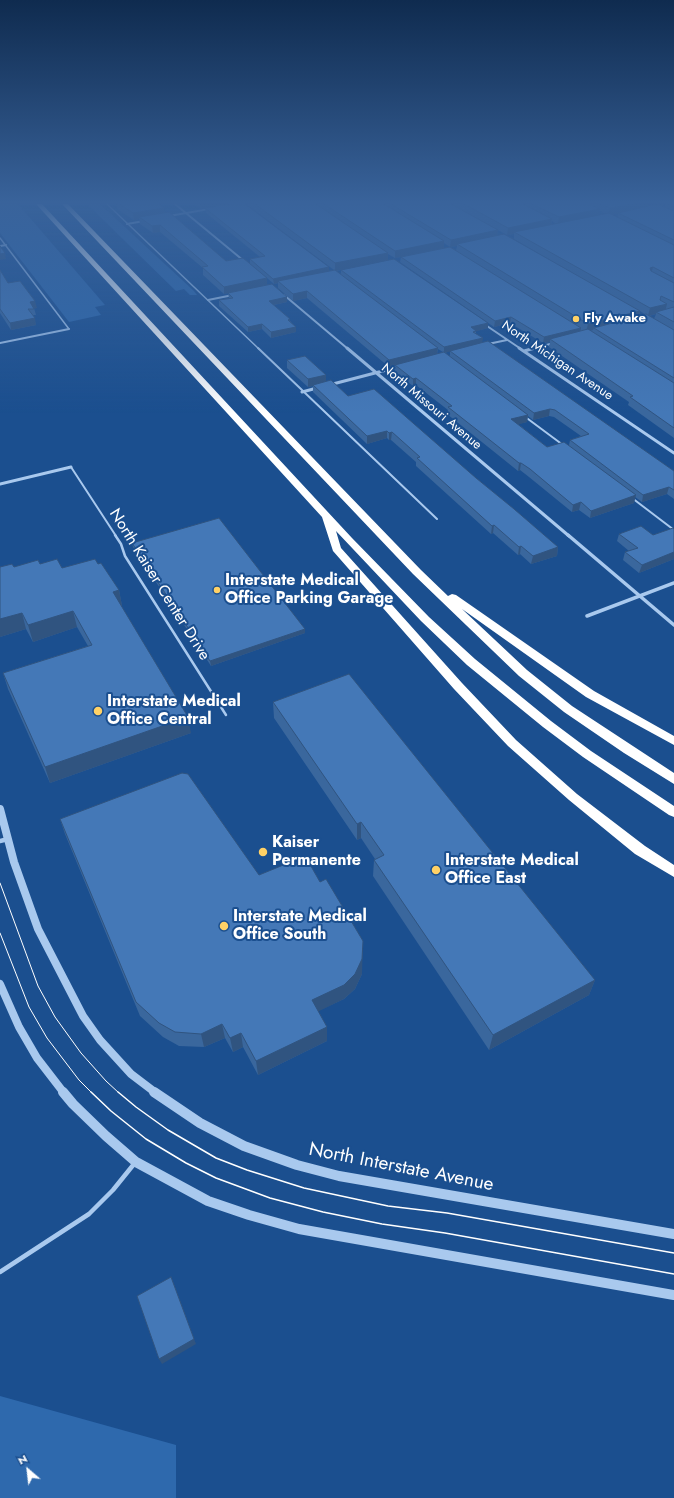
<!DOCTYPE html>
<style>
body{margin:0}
#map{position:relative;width:674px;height:1498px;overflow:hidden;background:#1b4f8f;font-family:Jost,sans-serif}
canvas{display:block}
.north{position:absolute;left:8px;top:1450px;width:40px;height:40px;-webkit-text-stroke:3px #1b4f8f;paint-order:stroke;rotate:332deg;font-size:11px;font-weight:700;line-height:16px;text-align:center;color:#fff}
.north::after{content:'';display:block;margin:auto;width:14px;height:18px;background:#fff;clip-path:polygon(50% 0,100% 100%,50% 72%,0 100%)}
</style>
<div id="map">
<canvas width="674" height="1498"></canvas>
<div class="north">N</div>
</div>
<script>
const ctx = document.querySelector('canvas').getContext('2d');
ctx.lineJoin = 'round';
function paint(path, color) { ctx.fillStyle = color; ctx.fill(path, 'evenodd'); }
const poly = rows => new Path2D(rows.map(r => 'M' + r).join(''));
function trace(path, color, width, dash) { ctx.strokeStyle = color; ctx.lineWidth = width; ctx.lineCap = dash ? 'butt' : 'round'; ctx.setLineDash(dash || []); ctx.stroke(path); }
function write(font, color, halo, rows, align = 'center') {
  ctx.font = font + ' Jost,sans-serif'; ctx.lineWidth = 4; ctx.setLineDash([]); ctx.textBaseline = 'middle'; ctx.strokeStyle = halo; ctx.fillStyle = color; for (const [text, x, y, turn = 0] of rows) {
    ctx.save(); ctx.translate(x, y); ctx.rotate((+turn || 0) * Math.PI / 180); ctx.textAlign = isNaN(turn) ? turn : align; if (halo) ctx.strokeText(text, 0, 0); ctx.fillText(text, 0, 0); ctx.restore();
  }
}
paint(poly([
 [0,204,18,204,105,305,95,307,101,315,69,322,0,233],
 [87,204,100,204,194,291,197,295,190,295,184,289,176,291],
 [0,1396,176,1445,176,1498,0,1498]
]), '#2e69ad');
trace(poly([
 [107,204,259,349],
 [0,238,69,329]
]), '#a9c9ee', 1.5);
trace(poly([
 [258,348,437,519],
 [524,416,563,445],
 [71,467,116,536],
 [632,498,674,530]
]), '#a9c9ee', 2);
trace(poly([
 [115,535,121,544,125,556,226,715]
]), '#a9c9ee', 2.5);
trace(poly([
 [0,1272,89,1214,113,1190,134,1164]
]), '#a9c9ee', 4.5);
trace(poly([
 [175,204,244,261],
 [169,216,209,209],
 [127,224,144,221],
 [0,246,6,245],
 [284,295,348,349],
 [208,300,233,295],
 [484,324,521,349],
 [0,343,69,329],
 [488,344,507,340],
 [531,349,554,343]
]), '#a9c9ee', 2);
trace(poly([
 [347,348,569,536],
 [519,348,674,453],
 [524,351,535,348],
 [329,385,398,367],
 [302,392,317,388],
 [0,484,71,467]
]), '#a9c9ee', 3);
trace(poly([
 [568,535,674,625],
 [587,616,674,583]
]), '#a9c9ee', 3.5);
trace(poly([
 [0,841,8,839]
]), '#a9c9ee', 4.5);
trace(poly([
 [0,809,14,862,38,929,83,1016,100,1040,131,1074,156,1093],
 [0,984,19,1027,37,1058,64,1093]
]), '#a9c9ee', 8);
trace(poly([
 [63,1092,73,1104,106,1136,136,1162,208,1201,249,1215,299,1229,674,1295],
 [154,1092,200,1123,244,1146,297,1165,339,1176,674,1234]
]), '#a9c9ee', 10);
paint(poly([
 [36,204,42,204,352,538,429,617,475,659,551,721,591,751,674,806,674,817,669,815,583,757,543,727,467,665,421,621,336,531,341,548,462,683,516,740,577,794,645,846,674,865,674,877,635,854,569,800,508,746,454,689,333,551,322,517,36,204],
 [62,204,68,204,421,570,448,596,452,594,456,595,594,691,674,736,674,745,586,697,462,609,527,670,572,706,674,773,674,784,624,753,564,712,519,676,413,574,62,204]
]), '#fff');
trace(poly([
 [0,883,38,986,55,1017,81,1053,106,1081,119,1093],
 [0,933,29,1007,47,1038,79,1080,92,1093]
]), '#fff', 1);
trace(poly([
 [91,1092,111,1111,146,1139,186,1163,216,1178,270,1198,323,1212,382,1224,445,1233,674,1274],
 [118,1092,136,1107,168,1130,216,1158,247,1170,304,1188,388,1206,447,1213,674,1253]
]), '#fff', 1.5);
paint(poly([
 [116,204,159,204,164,208,164,213,226,261,250,264,250,259,260,257,206,213,205,208,214,207,201,209,195,204,245,204,329,271,334,270,246,204,451,204,498,230,497,235,581,278,514,239,514,234,507,235,451,204,649,204,648,206,653,205,649,204,674,204,674,438,628,405,629,402,549,347,550,342,543,343,510,323,494,327,400,262,401,257,395,258,388,254,388,260,336,271,341,274,341,270,488,328,476,331,476,334,482,342,674,471,674,499,667,494,642,502,635,497,634,503,590,518,579,510,572,512,529,477,520,470,518,471,447,414,448,410,416,385,413,386,395,372,395,365,389,367,307,298,293,301,278,288,278,283,274,284,267,278,267,285,287,302,274,305,291,322,296,332,271,338,262,329,248,332,219,306,219,300,229,298,228,293,224,294,203,275,203,268,160,232,153,233,140,224,139,219,134,220,117,209],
 [665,205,664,207,660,206],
 [600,211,606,214,599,215],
 [618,214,617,218,611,215],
 [552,221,556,224,551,225],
 [444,243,450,247,444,248],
 [457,246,456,250,450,247],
 [640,311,646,315,639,316],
 [656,314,654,319,649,316],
 [438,349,443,352,437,354],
 [450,351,450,356,445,353],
 [528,416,533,420,549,416,554,417,581,436,570,440,569,445,547,447,518,424,527,422],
 [0,270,8,283,37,308,34,308,36,315,33,315,36,325,11,330,0,313],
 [287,360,326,375,326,382,476,478,558,547,557,556,531,564,520,554,518,555,493,533,491,534,416,466,416,462,391,440,389,440,387,438,367,444,313,392,313,386,308,387,287,368],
 [674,529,674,559,639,573,623,560,625,552,629,551,617,541,619,534,653,535],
 [132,543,305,629,305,633,211,666,133,547],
 [40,564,62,568,98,564,119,590,122,606,121,606,191,733,50,783,8,689,3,673,88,646,77,627,33,642,26,629,0,637,14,567],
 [273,702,595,980,589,995,489,1050,373,876,374,860,375,859,361,838,357,840,274,718],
 [60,819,259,875,362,974,355,989,344,999,318,1011,327,1041,258,1075,243,1047,233,1052,225,1038,204,1047,179,1046,163,1037,140,1016,65,834]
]), '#3a679d');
paint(poly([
 [200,204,232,204,201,209],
 [635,204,649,204,648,208,618,213,618,214,608,215,610,208],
 [656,204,665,204,665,205,656,206],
 [164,208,165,215,139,217,139,219,134,220,133,213],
 [600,209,599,216,558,224,559,217],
 [552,219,551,226,514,232,514,234,507,235,508,228],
 [160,225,160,232,153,233,152,226],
 [498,230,497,237,457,244,457,246,450,247,451,240],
 [444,241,444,248,395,258,395,251],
 [5,253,6,259,0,260,0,254],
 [388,253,388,260,335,271,335,263],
 [329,267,329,272,278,281,278,283,274,284,273,279],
 [653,267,651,274,650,268],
 [267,278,267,285,224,294,224,287],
 [307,291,307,298,293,301,293,294],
 [661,296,660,304,667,304,665,312,656,312,656,314,648,316,650,308],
 [287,297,287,302,269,306,269,301],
 [35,301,37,308,33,309,30,302],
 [640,311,638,319,594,328,593,330,586,332,588,324],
 [511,317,510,323,494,327,495,321],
 [35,318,36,325,11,330,10,323],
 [488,323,488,328,470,333,471,327],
 [262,324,262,329,248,332,248,327],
 [296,327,296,332,271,338,271,332],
 [581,328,580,334,550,339,550,342,543,343,544,337],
 [483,338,482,344,444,353,444,347],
 [438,348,437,354,389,367,389,360],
 [326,375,326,383,313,385,313,386,308,387,308,379],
 [416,378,416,385,413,386,413,379],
 [550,409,549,416,533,420,534,413],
 [528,415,527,422,510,427,511,419],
 [387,431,387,438,367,444,367,436],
 [392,432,391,440,389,440,389,433],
 [519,463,521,463,520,470,518,471],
 [669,487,667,494,642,502,643,495],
 [636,495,634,503,590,518,591,511],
 [581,502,579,510,572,512,573,505],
 [494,525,493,533,491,534,492,526],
 [521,546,520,554,518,555,519,547],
 [558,547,557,556,531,564,533,556],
 [674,552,674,559,639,573,642,565],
 [119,590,122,606,116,608,113,592],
 [73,611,77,627,33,642,28,625],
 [22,613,26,629,0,637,0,619],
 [305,629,305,633,211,666,210,661],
 [188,717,191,733,50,783,45,767],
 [361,822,361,838,357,840,357,824],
 [363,941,362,974,355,989,344,999,313,1014,312,1000],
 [595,980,589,995,489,1050,493,1035],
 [222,1024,225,1038,204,1047,201,1034],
 [327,1027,327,1041,258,1075,256,1061],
 [241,1033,243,1047,233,1052,230,1038],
 [171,1277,196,1344,162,1364,159,1359]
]), '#305480');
const building = poly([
 [119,204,159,204,164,208,133,213,119,204],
 [229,204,245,204,329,267,273,279,250,259,265,256,205,208,229,204],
 [255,204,316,204,388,253,335,263,255,204],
 [324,204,384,204,444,241,395,251,324,204],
 [391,204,451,204,498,230,451,240,391,204],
 [464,204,523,204,552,219,508,228,464,204],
 [532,204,589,204,600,209,559,217,532,204],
 [600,204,635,204,610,208,600,204],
 [657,204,674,211,674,240,618,213,657,204],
 [667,204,674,204,674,207,667,204],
 [169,212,226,261,243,258,267,278,224,287,202,267,208,266,160,225,152,226,139,217,169,212],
 [609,213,674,245,674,278,653,267,650,268,651,271,674,283,674,302,661,296,660,300,667,304,650,308,514,232,609,213],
 [504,234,640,311,588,324,457,244,504,234],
 [0,246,5,253,0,254,0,246],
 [450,247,581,328,544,337,511,317,495,321,401,257,450,247],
 [394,259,488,323,471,327,476,331,473,332,483,338,444,347,341,270,394,259],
 [0,270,8,283,20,281,35,301,30,302,34,309,28,309,35,318,10,323,0,309,0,270],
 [335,270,438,348,389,360,307,291,293,294,278,281,335,270],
 [272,284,287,297,269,301,290,319,288,320,296,327,271,332,262,324,248,327,219,300,233,298,228,293,272,284],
 [674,307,674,322,656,312,674,307],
 [646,314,674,330,674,378,594,328,646,314],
 [588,329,674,383,674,428,630,397,633,396,550,339,588,329],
 [488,341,674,471,674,490,669,487,643,495,570,440,589,434,555,410,550,409,534,413,450,351,488,341],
 [444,352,528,415,511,419,547,447,564,442,636,495,591,511,581,502,573,505,530,469,521,463,519,463,448,407,452,406,416,378,413,379,395,365,444,352],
 [305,356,326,375,308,379,287,360,305,356],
 [331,380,348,396,374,389,476,478,514,509,558,547,533,556,521,546,519,547,494,525,492,526,417,458,420,457,392,432,389,433,387,431,367,436,313,385,331,380],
 [219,518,305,629,210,661,132,543,219,518],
 [641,526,653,535,673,528,674,529,674,552,642,565,625,552,638,548,619,534,641,526],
 [57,559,62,568,95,559,98,564,101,563,119,590,113,592,188,717,45,767,3,673,92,645,73,611,28,625,22,613,0,619,0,567,12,564,14,567,38,560,40,564,57,559],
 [349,674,595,980,493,1035,374,860,384,855,361,822,357,824,273,702,349,674],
 [182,773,188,774,259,875,298,859,301,864,308,861,320,882,326,879,363,941,362,959,355,974,344,985,312,1000,327,1027,256,1061,241,1033,230,1038,222,1024,201,1034,175,1032,159,1023,136,1002,60,819,182,773],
 [171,1277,194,1339,159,1359,137,1296,171,1277]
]);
paint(building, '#4478b7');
trace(building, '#305480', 1);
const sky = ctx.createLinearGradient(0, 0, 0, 413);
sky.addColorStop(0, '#0f2b4f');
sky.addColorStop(0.49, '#39639b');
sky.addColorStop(1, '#39639b00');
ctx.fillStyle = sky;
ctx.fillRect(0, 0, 674, 413);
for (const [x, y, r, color] of [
 [576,319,4,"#ffd166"],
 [217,590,4,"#ffd166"],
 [98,711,5,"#ffd166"],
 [263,852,5,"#ffd166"],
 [436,870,5,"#ffd166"],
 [224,926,5,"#ffd166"]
]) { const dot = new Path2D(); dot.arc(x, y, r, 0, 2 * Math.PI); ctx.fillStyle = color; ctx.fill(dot); trace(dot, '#1b4f8f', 1.5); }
write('bold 13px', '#fff', '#1b4f8f', [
 ["Fly Awake",584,319]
], 'left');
write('13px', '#fff', '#1b4f8f', [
 ["North Michigan Avenue",557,361,34],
 ["North Missouri Avenue",431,407,40]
]);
write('bold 16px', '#fff', '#1b4f8f', [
 ["Interstate Medical",225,581],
 ["Office Parking Garage",225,599],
 ["Interstate Medical",107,702],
 ["Office Central",107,720],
 ["Kaiser",272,843],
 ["Permanente",272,861],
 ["Interstate Medical",445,861],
 ["Office East",445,879],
 ["Interstate Medical",233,917],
 ["Office South",233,935]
], 'left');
write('16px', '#fff', '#1b4f8f', [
 ["North Kaiser Center Drive",159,585,58]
]);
write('19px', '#fff', '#1b4f8f', [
 ["North Interstate Avenue",401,1168,11]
]);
</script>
